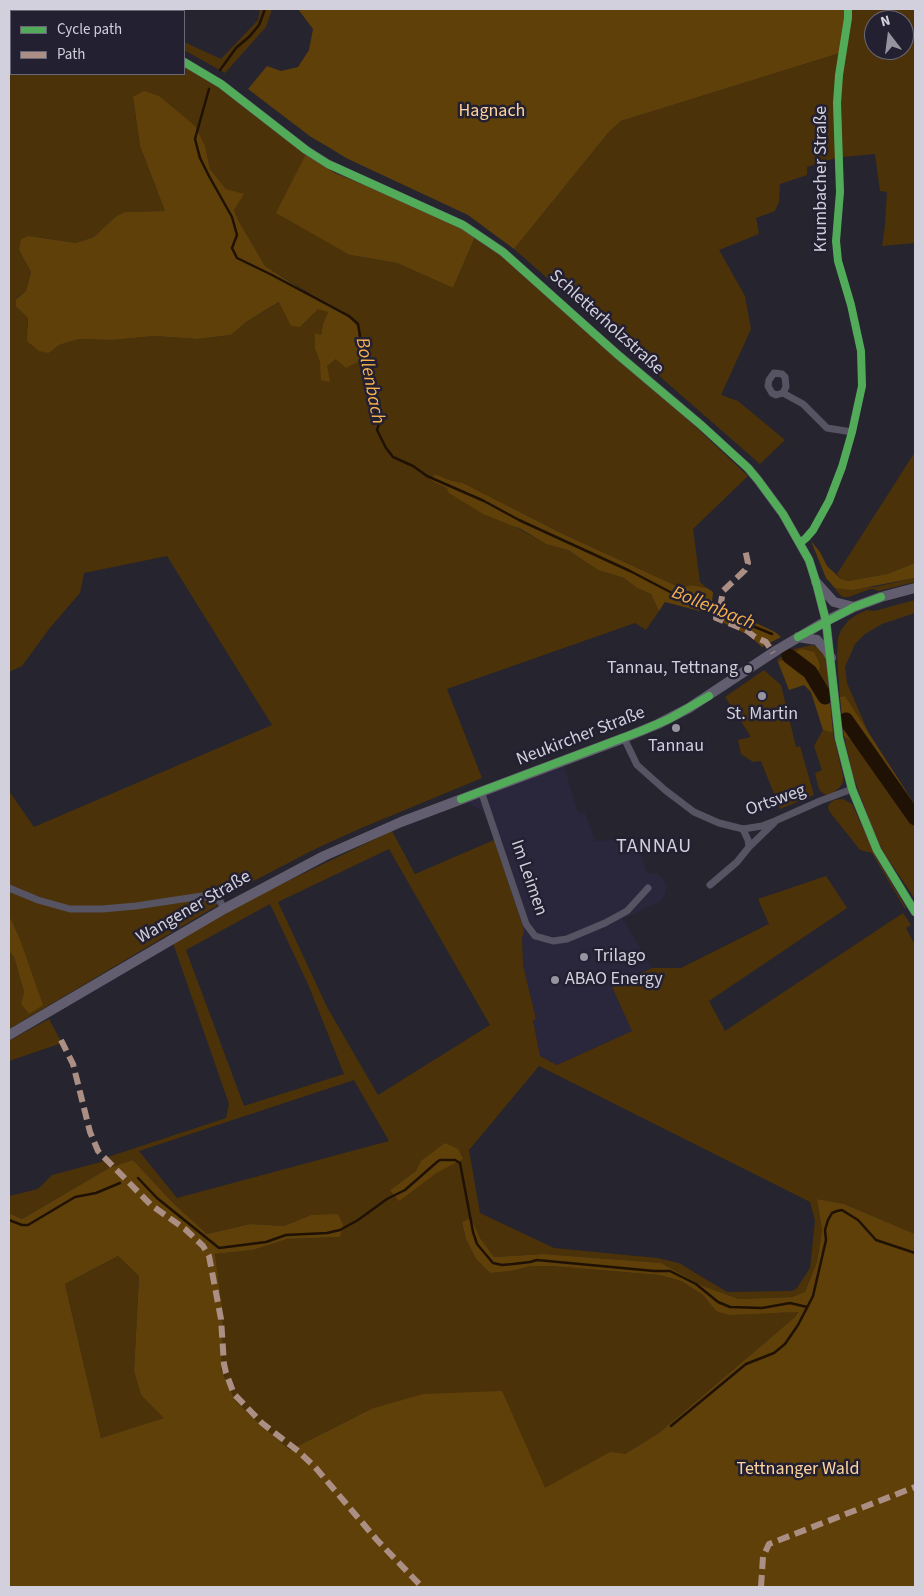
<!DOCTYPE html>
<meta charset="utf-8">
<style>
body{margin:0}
#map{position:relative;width:924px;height:1596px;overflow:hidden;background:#26242e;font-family:"Source Sans 3",sans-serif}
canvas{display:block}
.frame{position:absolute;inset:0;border:10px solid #d2d0dc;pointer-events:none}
.legend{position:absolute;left:10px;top:10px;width:175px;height:65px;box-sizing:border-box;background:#232032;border:1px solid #696676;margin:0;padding:6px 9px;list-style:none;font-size:15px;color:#d2d0dc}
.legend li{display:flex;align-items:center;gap:10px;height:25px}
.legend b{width:25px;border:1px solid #696676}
.north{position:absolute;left:864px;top:10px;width:50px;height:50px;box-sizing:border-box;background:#232032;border:1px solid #696676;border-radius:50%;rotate:345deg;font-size:14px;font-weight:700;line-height:20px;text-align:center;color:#d2d0dc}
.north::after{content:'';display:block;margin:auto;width:18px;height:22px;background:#96949f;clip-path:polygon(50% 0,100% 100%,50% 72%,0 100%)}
</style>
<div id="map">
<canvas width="924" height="1596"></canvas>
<div class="frame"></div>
<ul class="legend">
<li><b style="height:6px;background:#51ab58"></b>Cycle path</li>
<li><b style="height:6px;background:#ac8f84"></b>Path</li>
</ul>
<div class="north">N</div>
</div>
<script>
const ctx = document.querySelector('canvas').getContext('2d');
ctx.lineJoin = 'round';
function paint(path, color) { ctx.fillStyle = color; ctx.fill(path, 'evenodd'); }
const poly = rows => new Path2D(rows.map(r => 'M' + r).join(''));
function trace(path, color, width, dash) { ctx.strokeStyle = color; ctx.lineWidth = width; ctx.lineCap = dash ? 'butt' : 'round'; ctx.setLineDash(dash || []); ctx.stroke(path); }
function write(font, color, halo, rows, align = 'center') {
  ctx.font = font + ' "Source Sans 3",sans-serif'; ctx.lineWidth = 5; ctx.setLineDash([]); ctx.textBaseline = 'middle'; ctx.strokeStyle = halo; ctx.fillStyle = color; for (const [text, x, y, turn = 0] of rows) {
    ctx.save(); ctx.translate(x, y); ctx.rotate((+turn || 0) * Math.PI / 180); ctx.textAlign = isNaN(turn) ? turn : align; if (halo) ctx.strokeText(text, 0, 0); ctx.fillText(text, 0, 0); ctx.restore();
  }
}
paint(poly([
 [564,766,577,810,580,813,585,813,595,841,634,839,638,844,647,873,658,874,664,880,666,887,665,894,661,901,623,919,652,968,612,987,632,1031,557,1065,540,1056,533,1019,536,1018,523,965,522,933,487,816,482,811,468,803]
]), '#2a273d');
paint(poly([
 [9,9,27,9,32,11,11,11,11,74,184,74,184,67,218,87,306,154,350,255,397,263,453,288,475,237,503,257,682,414,748,476,693,529,700,582,707,588,691,585,681,588,563,534,463,483,449,480,435,474,431,480,447,488,546,544,568,550,598,570,624,578,637,588,651,594,659,611,646,630,635,623,447,689,482,778,359,829,315,849,221,898,206,894,104,907,68,906,55,903,9,885,9,791,34,827,272,725,167,556,84,573,80,593,49,629,22,666,9,672],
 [133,98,205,146,210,169,226,189,238,220,265,266,353,320,336,359,327,366,320,362,315,349,315,334,321,335,323,324,328,312,318,308,300,327,280,302,246,322,231,335,197,339,154,336,113,340,79,339,59,345,49,353,27,327,28,318,16,298,26,291,31,272,19,250,29,236,76,243,94,237,115,217,125,212,165,211,140,146],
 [260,9,272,9,266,27,225,73,184,50,184,42,221,59,258,20],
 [851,9,915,9,915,243,882,246,885,225,887,192,880,191,875,154,842,157,840,91],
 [874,20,904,20,904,50,874,50],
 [840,53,836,70,834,96,836,158,807,167,807,175,780,184,779,202,775,211,756,218,759,234,719,250,745,296,751,329,721,395,738,401,785,440,760,464,514,249,608,133,621,121],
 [915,452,915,563,887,574,848,581,841,579,837,574],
 [827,578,835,588,875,587,915,578,915,582,878,591,874,589,870,589,849,597,843,597,839,594],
 [915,600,915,613,882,624,865,634,855,644,845,667,847,683,869,734,845,696,840,697,837,655,838,638,841,630,849,620,858,614,867,610,874,611],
 [812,645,822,649,827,660,829,691,816,675,786,656,778,662,777,660,790,650],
 [764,670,781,685,796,747,800,746,814,795,780,809,761,761,753,762,741,754,738,740,751,737,725,697],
 [823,730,833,733,843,776,843,782,840,787,833,793,826,795,821,792,818,786,815,773,822,770,814,746],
 [844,736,850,740,857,741,915,828,915,899,884,853,874,833,853,776],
 [843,799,852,804,877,859,906,908,905,909,872,853,860,850,829,811,828,807,830,803,834,800],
 [392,831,415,874,494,840,524,930,522,938,523,965,536,1019,533,1020,540,1056,557,1065,632,1031,612,987,652,968,681,968,769,924,758,899,826,876,847,908,709,1001,725,1031,903,913,911,925,906,928,915,945,915,1234,844,1204,817,1199,822,1230,817,1262,805,1292,792,1297,739,1299,703,1286,661,1263,544,1254,494,1257,480,1238,471,1218,462,1222,466,1239,476,1259,490,1273,511,1271,532,1266,551,1266,659,1275,681,1281,703,1295,716,1311,782,1313,798,1311,795,1317,659,1433,625,1454,545,1489,371,1409,290,1450,254,1419,235,1400,221,1368,223,1314,215,1254,253,1250,287,1239,339,1237,311,1215,284,1226,250,1224,207,1234,173,1203,133,1160,109,1168,22,1219,9,1213,9,1196,38,1189,52,1175,101,1162,108,1157,226,1118,229,1104,173,943,267,891],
 [389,849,490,1025,378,1095,327,1007,278,902],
 [270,904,308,984,344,1074,244,1106,186,950],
 [539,1066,810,1202,815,1221,810,1268,797,1288,792,1291,727,1292,679,1263,657,1258,554,1248,480,1213,469,1150],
 [354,1080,389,1141,177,1198,139,1151],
 [462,1159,435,1174,390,1190,416,1171],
 [9,890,69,911,195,899,209,899,215,902,218,905,9,1029,9,951,14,957,24,992,21,1004,29,1014,19,937,9,915],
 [49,1019,62,1043,9,1061,9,1041],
 [118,1256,139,1276,134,1371,141,1395,165,1418,101,1438,65,1284]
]), '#4c3208');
paint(poly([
 [298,9,846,9,840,53,621,121,608,133,514,249,468,215,346,158,330,148,311,137,248,89,267,66,281,71,298,67,309,50,313,29],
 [144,91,159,96,195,126,205,146,210,169,226,189,244,194,234,210,238,220,265,266,323,303,353,320,358,328,361,360,346,368,336,359,327,366,330,382,321,380,320,362,315,349,315,333,321,335,323,324,328,312,318,309,300,327,291,326,279,302,246,322,231,335,197,339,154,336,113,340,79,339,59,345,49,353,39,351,27,341,28,318,16,306,16,299,26,291,31,272,19,250,21,239,29,236,76,243,94,237,115,217,125,212,165,211,140,146,133,97],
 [306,154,335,173,384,193,465,230,475,237,453,288,397,263,350,255,276,213],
 [435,474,449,480,463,483,563,534,681,588,691,585,707,588,713,592,711,614,665,602,659,611,651,594,637,588,624,578,598,570,568,550,546,544,521,529,483,514,449,493,447,488,430,480],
 [811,541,820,552,827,566,841,579,848,581,887,574,915,563,915,578,852,590,835,588,826,578],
 [716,607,758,624,775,632,781,637,762,647,750,636,714,618],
 [801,649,814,652,818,660,820,667,816,675,829,691,833,733,823,730,811,692,804,685,789,690,778,662],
 [845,696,915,805,915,828,858,741,850,740,844,736,840,697],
 [9,915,19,937,43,1005,29,1014,21,1004,24,992,14,957,9,951],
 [445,1143,458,1149,463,1159,435,1174,399,1201,390,1190,416,1171,421,1161],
 [133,1160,173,1203,207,1234,250,1224,284,1226,311,1215,338,1214,343,1225,340,1237,287,1239,253,1250,215,1254,223,1314,221,1369,235,1400,254,1419,290,1450,371,1409,423,1394,502,1391,545,1488,610,1452,625,1454,659,1433,795,1317,798,1312,729,1315,716,1311,703,1295,681,1281,659,1275,551,1266,532,1266,511,1271,490,1273,476,1259,466,1239,462,1222,471,1218,480,1238,494,1257,544,1254,661,1263,703,1286,739,1299,792,1297,805,1292,817,1262,822,1230,817,1199,844,1204,915,1234,915,1587,9,1587,9,1213,22,1219,109,1168],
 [118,1256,139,1276,134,1371,141,1395,164,1418,101,1438,65,1284]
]), '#604009');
trace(poly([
 [220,70,236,48,250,36,259,25,265,9],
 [209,89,195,139,200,158,209,176,232,217,237,235,232,248,237,258,272,275,349,316,358,324,362,348,362,370,367,376,379,424,377,430,386,448,393,457,413,466,427,476,484,501,519,520,630,571,672,593,772,634],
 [138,1178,157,1198,219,1248,266,1242,286,1235,327,1233,340,1230,358,1220,387,1199,405,1190,437,1162,440,1160,455,1160,460,1163,473,1232,477,1244,493,1263,502,1265,513,1264,530,1262,537,1260,654,1271,670,1271,696,1284,718,1302,730,1307,762,1308,790,1303,807,1307],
 [9,1220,22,1225,28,1225,75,1197,96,1193,120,1183],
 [671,1426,746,1364,774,1353,785,1344,798,1325,813,1296,826,1240,825,1230,828,1220,832,1213,837,1211,842,1210,858,1220,876,1240,915,1253]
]), '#1f1104', 2.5);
trace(poly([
 [789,656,810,672,825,697],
 [846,720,915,818]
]), '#1f1104', 15);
trace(poly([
 [783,393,786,387,785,377,782,374,774,373,769,380,768,386,772,393,776,395,783,393,803,404,827,428,852,432],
 [800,543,806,538,813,530,829,501,842,467,852,432,862,386,861,351,851,305,838,261,836,241,840,192,837,103,839,75,848,18,848,9],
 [624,738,637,765,665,790,694,812,719,823,743,829,762,826,775,821,820,801,852,789],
 [481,791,526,924,535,936,553,941,567,939,605,923,627,911,648,888],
 [749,847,774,823],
 [710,885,737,862,749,847,748,840,743,829],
 [9,888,38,900,70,909,102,909,136,906,202,896,220,901,224,909]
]), '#565363', 7);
trace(poly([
 [37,9,43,11],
 [184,62,221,84,306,150,328,164,463,225,503,252,617,354,701,425,748,468,758,480,783,514,809,560,816,582,826,621,839,738,852,789,877,850,915,912]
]), '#565363', 9);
trace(poly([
 [816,582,834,602,854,607],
 [798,637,817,640,827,651,831,658],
 [9,1035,224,909,324,856,401,822,624,738,658,724,689,708,777,650,826,621,854,607,881,597,915,588]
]), '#625e70', 10);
trace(poly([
 [720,608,723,591,745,570,748,563,745,549],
 [717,614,716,618,746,630,755,637,766,642,773,653],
 [61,1040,73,1064,90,1132,98,1151,151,1205,185,1229,203,1246,209,1256,221,1319,224,1364,226,1373,234,1394,262,1423,298,1451,315,1467,377,1540,422,1587],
 [761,1587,763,1557,769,1544,915,1487]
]), '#ac8f84', 6, [12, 6]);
trace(poly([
 [184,62,221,84,306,150,328,164,463,225,503,252,617,354,701,425,748,468,758,480,783,514,809,560,816,582,826,621,839,738,852,789,877,850,915,912],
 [800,543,806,538,813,530,829,501,842,467,852,432,862,386,861,351,851,305,838,261,836,241,840,192,837,103,839,75,848,18,848,9],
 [798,637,854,607,881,597],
 [461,799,641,731,669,719,709,696]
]), '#51ab58', 8);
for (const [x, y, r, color] of [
 [748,669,5,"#96949f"],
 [762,696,5,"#96949f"],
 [676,728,5,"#96949f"],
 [584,957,5,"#96949f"],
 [555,980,5,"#96949f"]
]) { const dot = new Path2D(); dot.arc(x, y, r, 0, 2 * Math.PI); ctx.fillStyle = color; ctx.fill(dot); trace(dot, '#232032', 2); }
write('18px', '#fed49e', '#232032', [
 ["Hagnach",492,112],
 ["Tettnanger Wald",798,1470]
]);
write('18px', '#d2d0dc', '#232032', [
 ["Krumbacher Straße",822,179,-90],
 ["Schletterholzstraße",606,323,42],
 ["Neukircher Straße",581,737,-21],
 ["Ortsweg",776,801,-20],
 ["Im Leimen",528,878,71],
 ["Wangener Straße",194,908,-30]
]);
write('18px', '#d2d0dc', '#232032', [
 ["Tannau, Tettnang",738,669,"right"],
 ["St. Martin",762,715],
 ["Tannau",676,747],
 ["Trilago",594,957,"left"],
 ["ABAO Energy",565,980,"left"]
]);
write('italic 19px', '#f7b14e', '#232032', [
 ["Bollenbach",369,381,79],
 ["Bollenbach",713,609,22]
]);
ctx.letterSpacing = '1px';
write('20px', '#d2d0dc', '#232032', [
 ["TANNAU",654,848]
]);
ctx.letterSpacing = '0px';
</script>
